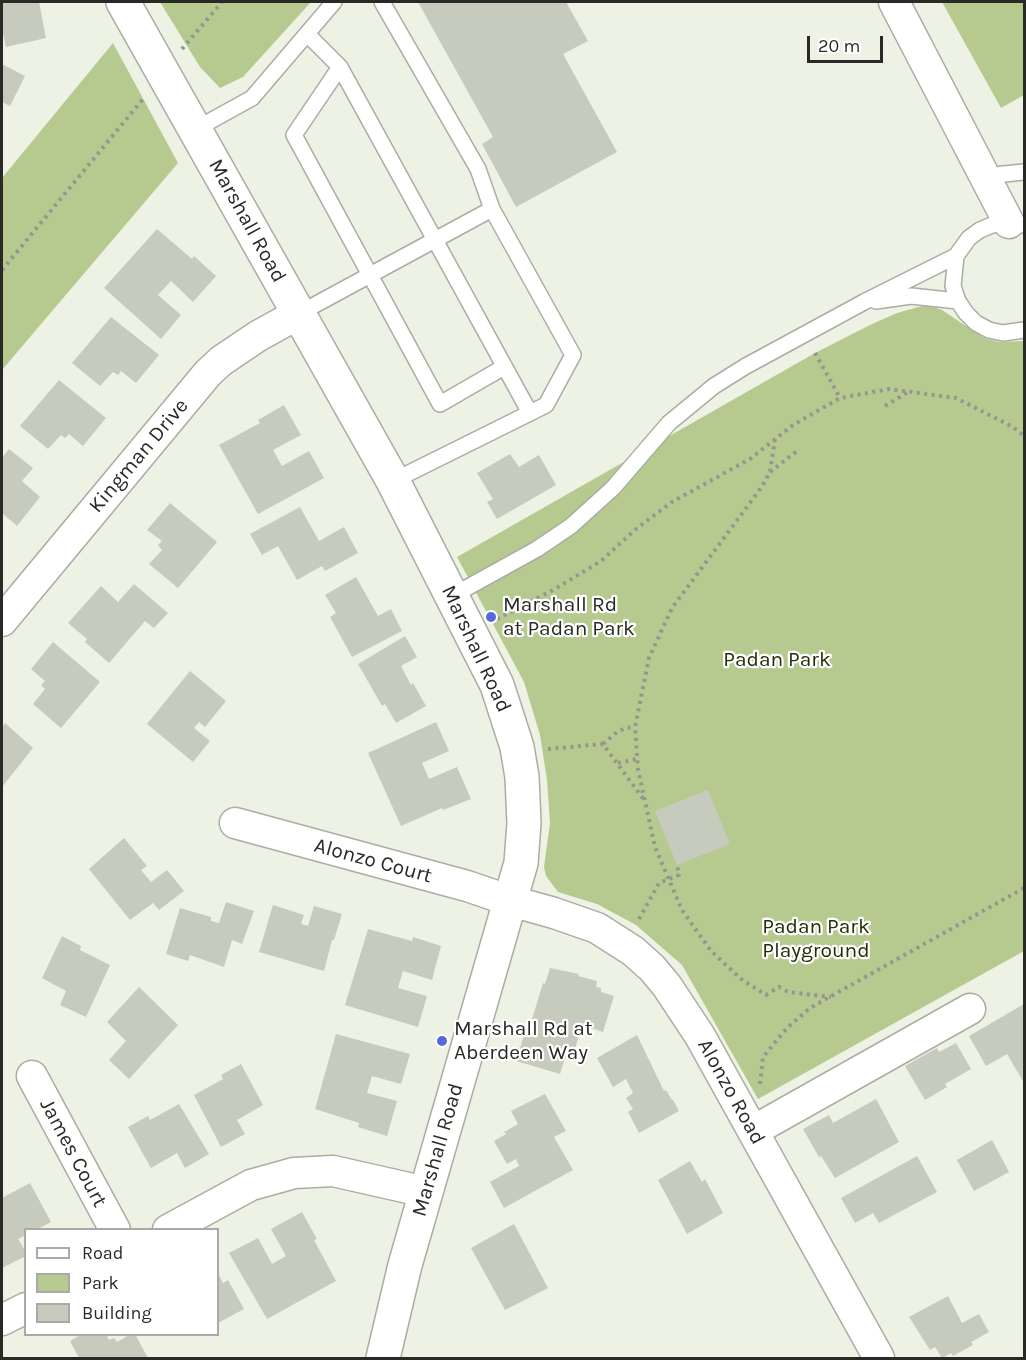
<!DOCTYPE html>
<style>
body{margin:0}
#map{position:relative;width:1026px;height:1360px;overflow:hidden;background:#edf2e5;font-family:Karla,sans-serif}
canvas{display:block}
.frame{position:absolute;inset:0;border:3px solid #292a25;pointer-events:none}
.legend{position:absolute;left:24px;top:1228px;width:195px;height:108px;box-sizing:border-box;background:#fff;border:2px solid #a9aaa8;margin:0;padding:8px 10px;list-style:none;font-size:18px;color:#292a25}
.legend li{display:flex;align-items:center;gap:12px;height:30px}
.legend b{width:30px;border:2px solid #a9aaa8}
.scale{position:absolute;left:807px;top:36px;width:76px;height:27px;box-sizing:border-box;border:3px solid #292a25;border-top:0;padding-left:8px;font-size:18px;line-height:21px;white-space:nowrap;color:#292a25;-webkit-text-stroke:4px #fff;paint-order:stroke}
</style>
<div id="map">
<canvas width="1026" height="1360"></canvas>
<div class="frame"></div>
<ul class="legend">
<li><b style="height:8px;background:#fff"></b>Road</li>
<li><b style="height:16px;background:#b6ca90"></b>Park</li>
<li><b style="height:16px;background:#c6cbbe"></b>Building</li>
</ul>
<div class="scale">20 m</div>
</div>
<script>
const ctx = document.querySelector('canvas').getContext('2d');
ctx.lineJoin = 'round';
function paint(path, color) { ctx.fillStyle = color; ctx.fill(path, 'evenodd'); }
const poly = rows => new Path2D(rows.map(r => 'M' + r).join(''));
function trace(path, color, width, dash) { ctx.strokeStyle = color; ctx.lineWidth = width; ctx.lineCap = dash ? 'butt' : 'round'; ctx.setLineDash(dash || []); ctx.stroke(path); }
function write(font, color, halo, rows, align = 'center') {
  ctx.font = font + ' Karla,sans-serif'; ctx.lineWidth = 4.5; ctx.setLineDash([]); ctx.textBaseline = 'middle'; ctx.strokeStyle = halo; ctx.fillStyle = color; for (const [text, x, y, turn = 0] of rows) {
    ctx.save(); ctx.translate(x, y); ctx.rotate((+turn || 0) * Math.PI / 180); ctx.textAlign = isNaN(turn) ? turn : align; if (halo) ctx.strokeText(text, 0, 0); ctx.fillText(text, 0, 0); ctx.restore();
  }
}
paint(poly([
 [160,2,311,2,243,77,220,88,200,67],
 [942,2,1024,2,1024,95,1001,108],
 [113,43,178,163,2,370,2,178],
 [922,306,931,306,942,310,984,338,1000,342,1024,341,1024,951,758,1099,682,965,636,925,597,904,558,892,546,876,544,867,550,823,547,780,540,735,524,682,457,557,815,353,872,324,897,313]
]), '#b6ca90');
paint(poly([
 [2,2,39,2,46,38,6,47,2,29],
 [418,2,566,2,588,41,563,54,617,152,516,207,482,144,493,137],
 [2,64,25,76,10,106,2,102],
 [157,229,192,259,194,256,216,276,193,302,171,281,158,295,181,315,161,339,104,288],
 [111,317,159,355,136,383,121,371,118,375,113,372,100,386,72,363],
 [59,380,106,418,83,446,69,434,65,438,61,435,48,449,20,426],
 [284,405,301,435,273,450,282,466,309,451,324,478,258,514,219,445,260,423,258,420],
 [9,449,33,468,22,481,40,497,17,526,2,513,2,458],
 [510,454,519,467,539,455,556,485,497,519,487,502,493,499,477,473],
 [170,503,217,542,178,588,149,564,162,550,158,545,162,541,147,530],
 [300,507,319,541,344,527,358,553,325,571,322,566,297,580,278,546,262,555,250,534],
 [356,577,378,616,391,609,402,631,352,657,330,617,336,613,325,595],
 [134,584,168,613,154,628,145,621,109,663,85,642,87,639,68,623,101,586,118,602],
 [405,636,417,657,401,666,411,685,413,683,426,706,396,723,385,704,382,706,358,664],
 [53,642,100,682,61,728,33,704,45,689,41,685,45,681,31,669],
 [190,671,226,701,205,727,199,722,194,728,210,741,193,762,147,724],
 [436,722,449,751,422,763,429,779,457,767,471,799,443,810,442,808,401,826,368,753],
 [5,723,33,748,2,787,2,728],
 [708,790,730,844,677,865,655,811],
 [124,838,147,866,141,870,151,882,167,870,184,891,159,910,153,903,130,920,89,869],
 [226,902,254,911,242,944,232,940,224,967,190,955,188,961,166,954,180,908,211,917,211,921,219,923],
 [273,905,304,915,301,924,308,926,314,906,342,914,334,940,332,940,324,971,259,952],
 [368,929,412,941,413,937,441,946,432,980,403,971,398,988,427,996,418,1027,345,1005],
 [62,936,81,946,80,950,110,965,86,1017,60,1005,66,991,42,978],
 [550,968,579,974,578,976,597,981,596,987,601,988,601,992,614,996,603,1032,582,1025,572,1059,565,1058,560,1074,516,1061,526,1029,529,1029,543,983,545,984],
 [139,987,178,1025,129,1079,109,1060,126,1041,107,1022],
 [1024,1004,1024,1083,1007,1054,986,1066,969,1036],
 [336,1034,410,1054,401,1084,372,1076,367,1093,397,1101,387,1136,358,1127,359,1123,315,1109],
 [637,1035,664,1091,666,1090,672,1100,673,1100,679,1111,639,1133,628,1112,633,1109,626,1098,633,1093,626,1079,613,1087,597,1058],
 [956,1043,971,1069,945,1084,947,1087,925,1100,905,1066,937,1048,939,1052],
 [241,1064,263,1105,237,1120,245,1134,221,1147,194,1095,223,1079,221,1075],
 [545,1094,566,1131,554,1137,573,1170,504,1208,490,1182,519,1166,516,1159,507,1164,494,1141,506,1134,504,1132,518,1124,511,1111],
 [876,1099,899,1142,835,1178,821,1156,819,1157,803,1129,829,1115,833,1123],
 [179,1104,209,1154,185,1168,177,1153,151,1168,128,1127,148,1116,150,1120],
 [992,1140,1009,1172,974,1191,957,1160],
 [917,1156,937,1192,879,1223,873,1213,855,1223,841,1198],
 [690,1161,702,1182,705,1179,723,1213,687,1234,658,1180],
 [30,1183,51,1222,36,1230,26,1230,26,1235,18,1239,26,1252,26,1256,2,1268,2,1198],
 [302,1212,317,1239,314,1240,336,1281,267,1319,229,1253,258,1238,272,1264,286,1256,271,1229],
 [514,1224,548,1288,505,1310,471,1248],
 [218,1273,223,1283,228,1280,244,1309,218,1323],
 [948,1296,962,1323,979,1314,989,1332,971,1342,973,1345,953,1356,951,1353,942,1358,935,1347,930,1350,909,1317],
 [82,1334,106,1334,109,1340,114,1338,117,1342,131,1334,135,1334,148,1358,79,1358,70,1341]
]), '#c6cbbe');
const service = poly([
 [382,2,478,169,492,209,573,355,546,405,393,481],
 [307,34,340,67,530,413],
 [340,67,294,135,440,404,504,367],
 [196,129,252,98,334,2],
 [984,176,1024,172],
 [1024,225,1009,223,992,225,980,230,969,238,956,256,953,286,958,301,966,313,976,323,989,330,1003,333,1024,330],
 [876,301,911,296,958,301],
 [298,314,492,209],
 [452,596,537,549,571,526,613,488,669,423,714,386,746,366,864,302,956,256]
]);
const minor = poly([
 [894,2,1009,223],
 [2,621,208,373,221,361,258,336,298,314],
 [235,823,467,886,511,901,554,913,597,928,633,951,652,968,667,986,700,1036,879,1358],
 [32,1076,115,1230],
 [753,1131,970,1009],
 [168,1230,251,1185,294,1173,333,1171,426,1192],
 [2,1320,26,1308]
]);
const tertiary = poly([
 [123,2,393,481,497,685,517,747,522,777,524,823,521,863,405,1265,383,1358]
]);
trace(service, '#a9aea2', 18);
trace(minor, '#a9aea2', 33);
trace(tertiary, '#a9aea2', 36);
trace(poly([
 [182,49,222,2],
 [2,270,143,99],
 [815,353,840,398],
 [885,406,908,392],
 [775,439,770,472,761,488,672,608,649,658,635,727,638,769,655,847,682,910,711,951,741,979,766,995,779,987,788,992,831,997],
 [770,472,797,451],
 [497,619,555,589,601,561,636,529,672,502,750,459,793,425,840,398,889,389,956,398,1013,427,1024,436],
 [603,744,616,733,625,728,635,727],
 [548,749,603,744,644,800],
 [618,763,637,759],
 [639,919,659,883,679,875,677,865],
 [760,1084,763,1057,787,1028,810,1008,1024,888]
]), '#94978e', 4, [3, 4.5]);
trace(service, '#fff', 15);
trace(minor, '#fff', 30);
trace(tertiary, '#fff', 33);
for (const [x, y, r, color] of [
 [491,617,6,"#5967de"],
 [442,1041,6,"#5967de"]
]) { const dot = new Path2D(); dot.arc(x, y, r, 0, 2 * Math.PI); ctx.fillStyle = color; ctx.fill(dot); trace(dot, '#fff', 2); }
write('21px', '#292a25', '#fff', [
 ["Marshall Road",247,221,61],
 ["Kingman Drive",139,456,-50],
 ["Marshall Road",476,649,65],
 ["Alonzo Court",373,861,15],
 ["Alonzo Road",731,1092,61],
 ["Marshall Road",438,1150,-74],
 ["James Court",73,1153,62]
]);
write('21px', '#292a25', '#fff', [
 ["Marshall Rd",503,605],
 ["at Padan Park",503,629],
 ["Marshall Rd at",454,1029],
 ["Aberdeen Way",454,1053]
], 'left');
write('21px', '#232e05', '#fff', [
 ["Padan Park",777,660],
 ["Padan Park",816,927],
 ["Playground",816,951]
]);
</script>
